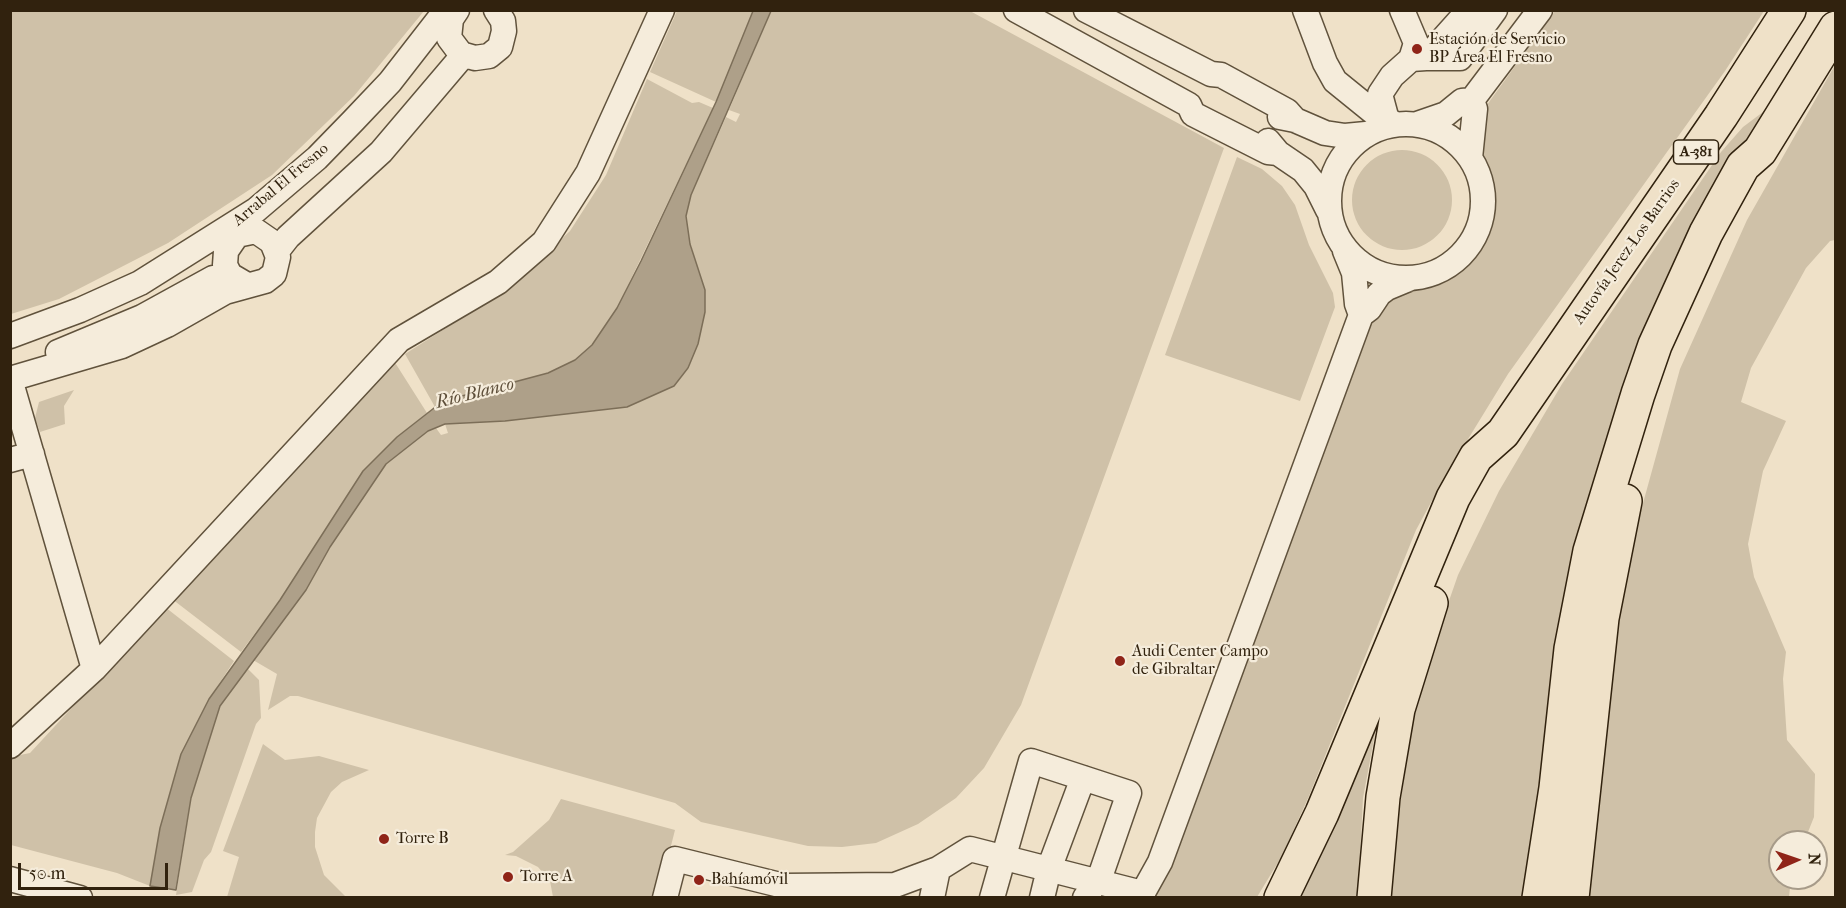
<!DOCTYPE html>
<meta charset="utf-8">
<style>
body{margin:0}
#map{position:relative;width:1846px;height:908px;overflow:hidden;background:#efe1c8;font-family:"IM FELL French Canon",serif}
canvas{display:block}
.frame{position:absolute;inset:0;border:12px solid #31220e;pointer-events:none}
.north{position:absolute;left:1768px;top:830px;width:60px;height:60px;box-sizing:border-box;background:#f5ecdb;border:2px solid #a79b89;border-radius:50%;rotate:88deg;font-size:16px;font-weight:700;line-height:24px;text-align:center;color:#31220e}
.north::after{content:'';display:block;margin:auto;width:21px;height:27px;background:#8f2418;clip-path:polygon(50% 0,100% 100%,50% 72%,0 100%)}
.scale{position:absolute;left:18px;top:863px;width:150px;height:27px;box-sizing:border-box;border:3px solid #31220e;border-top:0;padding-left:8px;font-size:18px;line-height:21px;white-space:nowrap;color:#31220e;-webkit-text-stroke:4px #f5ecdb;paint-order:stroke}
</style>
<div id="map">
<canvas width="1846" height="908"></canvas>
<div class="frame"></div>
<div class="north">N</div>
<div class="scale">50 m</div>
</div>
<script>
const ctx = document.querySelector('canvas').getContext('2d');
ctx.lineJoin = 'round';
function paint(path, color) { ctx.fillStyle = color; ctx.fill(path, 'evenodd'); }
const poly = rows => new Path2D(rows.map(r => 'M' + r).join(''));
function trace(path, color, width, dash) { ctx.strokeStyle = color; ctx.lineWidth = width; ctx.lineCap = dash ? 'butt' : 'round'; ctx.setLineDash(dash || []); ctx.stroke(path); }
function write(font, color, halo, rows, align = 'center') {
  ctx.font = font + ' "IM FELL French Canon",serif'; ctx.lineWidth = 4.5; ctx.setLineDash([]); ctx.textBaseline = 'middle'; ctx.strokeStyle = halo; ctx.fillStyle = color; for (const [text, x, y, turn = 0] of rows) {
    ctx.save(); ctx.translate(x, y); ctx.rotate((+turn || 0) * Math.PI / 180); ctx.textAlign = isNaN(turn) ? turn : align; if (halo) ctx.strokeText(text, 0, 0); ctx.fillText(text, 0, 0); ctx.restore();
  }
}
paint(poly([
 [11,10,424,10,424,11,354,96,272,175,168,243,59,299,11,314],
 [677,11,753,11,716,102,650,72],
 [771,11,970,11,1224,148,1021,705,984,768,956,798,918,824,876,843,842,847,808,846,701,822,675,803,298,696,290,696,268,710,277,674,253,660,306,590,330,547,386,464,428,431,436,428,441,435,448,433,445,424,505,421,627,407,674,386,689,368,697,266,686,228,686,216,691,195,726,117,736,122,740,114,729,110],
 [1555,11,1764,11,1725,71,1508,374,1446,475,1416,530,1309,796,1282,856,1257,897,1148,898,1366,332,1392,295,1410,288,1440,284,1458,272,1478,252,1495,205,1494,184,1479,148,1484,109],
 [1835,65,1835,240,1830,241,1806,268,1751,368,1741,402,1786,421,1763,471,1748,544,1754,577,1786,652,1783,679,1787,740,1815,774,1814,817,1804,842,1780,842,1780,878,1791,878,1789,897,1589,898,1607,703,1629,554,1680,369,1747,220],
 [647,79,692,103,699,102,713,108,617,308,592,345,575,360,548,373,443,401,435,407,405,354,509,288,570,231,606,175],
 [1767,109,1658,301,1627,370,1576,550,1525,897,1391,898,1394,846,1412,725,1428,661,1458,575,1499,491,1562,384,1721,152,1743,127],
 '1352 200a50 50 0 1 1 100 0a50 50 0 1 1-100 0Z',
 [1237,157,1262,169,1282,186,1295,205,1309,245,1333,293,1335,307,1300,401,1165,355],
 [394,361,427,413,397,437,363,471,280,600,241,652,172,599],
 [74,390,64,406,65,424,40,432,35,418,39,402],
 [165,607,234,661,209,699,181,754,160,828,150,886,117,873,11,845,10,757,30,753],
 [247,668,259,680,261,718,256,724,211,852,204,860,192,892,176,895,191,798,220,706],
 [1377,723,1363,798,1358,897,1296,898],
 [263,744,285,760,319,756,369,770,342,782,331,792,317,818,315,832,315,847,324,875,346,897,227,897,239,857,223,851],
 [561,799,675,830,658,897,553,897,550,881,538,867,516,856,505,855,513,852,549,820]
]), '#cfc1a8');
const water = poly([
 [753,11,771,11,691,195,686,216,690,244,705,290,705,312,698,344,688,368,674,386,627,407,505,421,445,424,428,431,386,464,330,547,306,590,220,706,191,798,176,890,150,886,160,828,181,754,209,699,280,600,363,471,397,437,443,401,548,373,575,360,592,345,617,308,641,261,716,102,753,11]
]);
paint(water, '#aea089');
trace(water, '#7c6e58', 1.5);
const minor = poly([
 [457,10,451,19,449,38,461,54,475,58,489,56,500,47,504,31,503,21,496,10],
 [1016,10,1189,105,1193,114,1268,152,1278,153],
 [1086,10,1211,74,1221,75,1287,111,1295,120],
 [1305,10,1325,63,1335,81,1372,111,1393,123],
 [1402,10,1416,43,1411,59],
 [1426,58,1460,58,1495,10],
 [1280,117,1295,120,1325,133,1345,136,1366,134],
 [1387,120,1380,94,1392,76,1411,59,1426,58,1469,10],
 [1417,124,1446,114,1462,101,1472,100,1540,10],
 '1329 201a77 77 0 1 1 154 0a77 77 0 1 1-154 0Z',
 [1268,141,1278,153,1303,170,1316,186,1328,210],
 [1470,158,1475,109,1472,100],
 [277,251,288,237,381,152,460,59,467,56],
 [1345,251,1354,273,1357,304,1361,315],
 [10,336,80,310,140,283,256,210,317,158,353,121,390,82,446,10],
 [58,352,142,317,213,278,230,275],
 [10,379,122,346,167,325,225,292,265,281,274,274,278,257,272,242,256,231,237,235,226,251,225,265,230,275,247,285],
 [10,379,94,669],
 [10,460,32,454],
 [10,746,94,669,399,340,498,282,544,242,588,173,662,10],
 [10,879,80,898],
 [665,898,675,859,784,886,895,885,938,869],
 [932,898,938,869,970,849,1142,893],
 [992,898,1031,761,1129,793,1101,874,1085,898],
 [1042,898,1049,869,1083,778],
 [1140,898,1160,862,1361,315,1369,309,1379,294,1387,288,1411,278]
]);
const highway = poly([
 [1281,898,1322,813,1453,498,1476,457,1503,433,1721,116,1789,10],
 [1374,898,1383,797,1398,709,1431,603],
 [1539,898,1556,788,1571,649,1590,551,1638,394,1655,345,1706,233,1743,166,1760,151,1836,28],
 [1572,898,1602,618,1625,501]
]);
trace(minor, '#60523c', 27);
trace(highway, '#31220e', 36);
trace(minor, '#f5ecdb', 24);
trace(highway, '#efe1c8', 33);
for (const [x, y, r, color] of [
 [1417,49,6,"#8f2418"],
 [1120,661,6,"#8f2418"],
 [384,839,6,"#8f2418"],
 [508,877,6,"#8f2418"],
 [699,880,6,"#8f2418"]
]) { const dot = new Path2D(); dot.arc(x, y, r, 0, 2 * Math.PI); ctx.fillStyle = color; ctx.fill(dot); trace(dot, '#f5ecdb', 2); }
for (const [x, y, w] of [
 [1696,152,45]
]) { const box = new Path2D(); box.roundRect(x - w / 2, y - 12, w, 24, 4.5); ctx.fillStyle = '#f5ecdb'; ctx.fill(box); trace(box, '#31220e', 1.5); }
write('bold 15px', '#31220e', null, [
 ["A-381",1696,152]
]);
write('16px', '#31220e', '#f5ecdb', [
 ["Estación de Servicio",1429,40],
 ["BP Área El Fresno",1429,58],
 ["Audi Center Campo",1132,652],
 ["de Gibraltar",1132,670],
 ["Torre B",396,839],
 ["Torre A",520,877],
 ["Bahíamóvil",711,880]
], 'left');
write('16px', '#31220e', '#f5ecdb', [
 ["Arrabal El Fresno",281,185,-40],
 ["Autovía Jerez-Los Barrios",1627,252,-55]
]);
write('italic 18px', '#5d4e39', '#f5ecdb', [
 ["Río Blanco",475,394,-14]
]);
</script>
